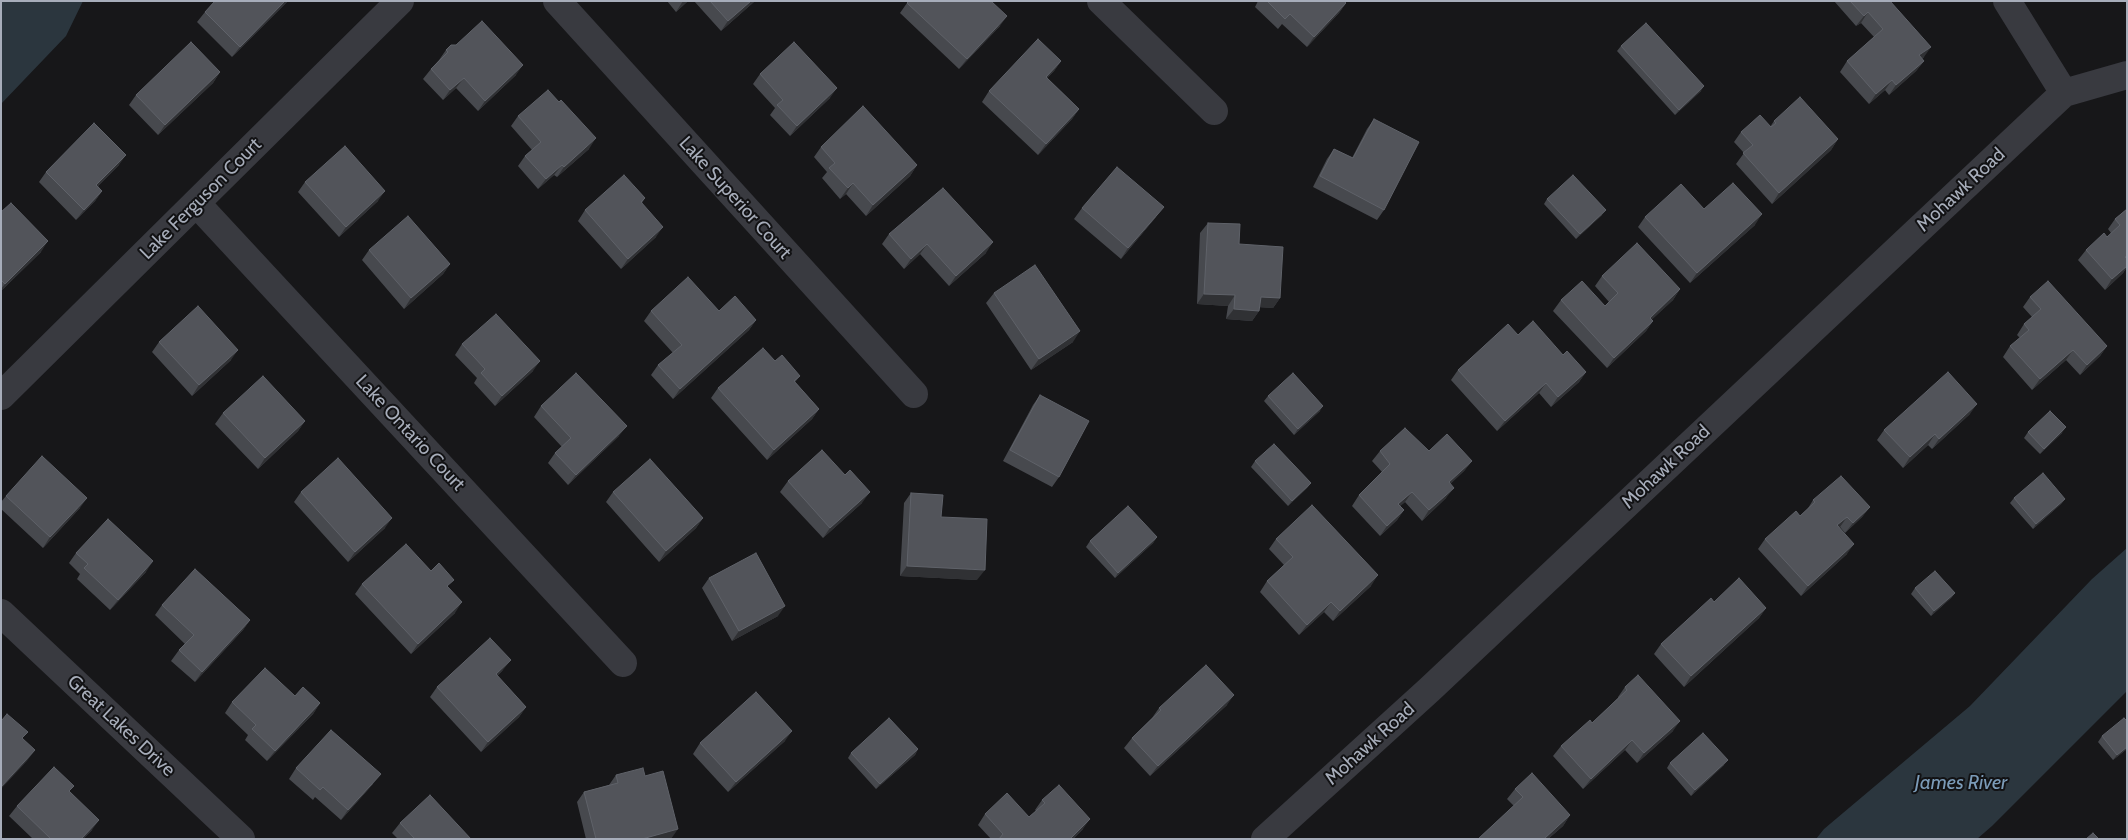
<!DOCTYPE html>
<style>
body{margin:0}
#map{position:relative;width:2128px;height:840px;overflow:hidden;background:#171719;font-family:Cabin,sans-serif}
canvas{display:block}
.frame{position:absolute;inset:0;border:2px solid #a7adba;pointer-events:none}
</style>
<div id="map">
<canvas width="2128" height="840"></canvas>
<div class="frame"></div>
</div>
<script>
const ctx = document.querySelector('canvas').getContext('2d');
ctx.lineJoin = 'round';
function paint(path, color) { ctx.fillStyle = color; ctx.fill(path, 'evenodd'); }
const poly = rows => new Path2D(rows.map(r => 'M' + r).join(''));
function trace(path, color, width, dash) { ctx.strokeStyle = color; ctx.lineWidth = width; ctx.lineCap = dash ? 'butt' : 'round'; ctx.setLineDash(dash || []); ctx.stroke(path); }
function write(font, color, halo, rows, align = 'center') {
  ctx.font = font + ' Cabin,sans-serif'; ctx.lineWidth = 4; ctx.setLineDash([]); ctx.textBaseline = 'middle'; ctx.strokeStyle = halo; ctx.fillStyle = color; for (const [text, x, y, turn = 0] of rows) {
    ctx.save(); ctx.translate(x, y); ctx.rotate((+turn || 0) * Math.PI / 180); ctx.textAlign = isNaN(turn) ? turn : align; if (halo) ctx.strokeText(text, 0, 0); ctx.fillText(text, 0, 0); ctx.restore();
  }
}
paint(poly([
 [1,1,83,1,66,36,1,104],
 [2127,548,2127,691,1992,826,1977,839,1816,839,1824,829,1970,706,2092,579]
]), '#2b363e');
trace(poly([
 [557,1,914,394],
 [1101,1,1214,111],
 [2064,93,2127,75],
 [197,204,623,663],
 [1,396,400,1],
 [1,613,241,839],
 [1265,839,1429,690,2064,93,2007,1]
]), '#393a40', 28);
paint(poly([
 [215,1,288,1,232,57,197,22,205,12],
 [667,1,688,1,676,12],
 [694,1,755,1,721,31],
 [1258,1,1344,1,1346,3,1339,13,1307,47,1282,24,1278,29,1255,7],
 [1834,1,1890,1,1924,57,1922,59,1924,61,1916,71,1889,95,1885,90,1869,104,1840,72,1847,61,1874,37,1861,23,1856,26],
 [907,3,1000,26,959,69,900,13],
 [1621,46,1701,91,1675,115,1617,51],
 [446,50,516,75,478,111,456,88,443,100,423,79,431,69,439,60],
 [1061,61,1054,71,1047,78,1079,109,1072,119,1038,155,982,102,989,91],
 [220,72,213,83,158,135,129,105,136,95],
 [760,74,830,98,790,136,770,115,775,108,753,84],
 [559,102,589,149,557,177,554,175,538,189,518,166,525,156,532,150,511,126,518,116],
 [1374,119,1384,210,1377,220,1313,187,1327,159,1334,149,1352,158,1367,129],
 [1774,121,1838,139,1831,150,1772,204,1736,164,1744,153,1734,142,1741,132,1770,127],
 [821,147,917,165,910,176,866,216,846,194,840,199,822,178,827,172,814,157],
 [119,165,98,186,102,191,95,201,76,220,39,182,46,172],
 [305,182,378,201,339,237,298,192],
 [645,198,642,203,656,237,621,269,578,221,585,210],
 [1547,199,1602,215,1576,239,1544,204],
 [1082,208,1156,217,1121,259,1074,219],
 [1704,209,1755,225,1690,283,1638,227,1645,217],
 [2127,209,2127,267,2123,273,2105,290,2078,260,2086,250,2107,237,2111,233,2108,229,2115,219],
 [1,212,41,252,1,291],
 [1208,223,1239,244,1280,298,1273,308,1259,307,1259,311,1252,321,1226,319,1228,306,1197,304,1200,233],
 [889,234,986,253,949,286,920,254,904,269,882,244],
 [369,250,450,264,443,274,404,309,362,260],
 [1602,276,1680,289,1673,300,1651,320,1653,321,1646,331,1607,368,1553,311,1561,300,1605,306,1609,302,1595,286],
 [994,293,1073,342,1031,370,986,303],
 [2030,297,2107,346,2100,356,2080,375,2066,360,2032,390,2003,357,2010,346,2020,338,2017,335,2024,324,2032,317,2023,307],
 [651,311,756,320,749,330,673,399,651,375,658,365,673,353,644,321],
 [1518,335,1563,355,1586,372,1579,382,1551,407,1539,393,1497,431,1451,380,1458,370],
 [159,342,231,360,192,396,152,352],
 [462,344,533,371,495,406,474,383,477,378,455,355],
 [775,361,800,376,795,382,819,409,812,419,767,460,711,398,718,388],
 [1040,395,1059,477,1052,487,1003,461,1033,405],
 [1268,396,1320,411,1294,435,1264,401],
 [541,406,619,436,568,485,548,463,555,453,562,447,534,417],
 [223,413,305,421,298,431,258,469,215,424],
 [1970,414,1932,449,1928,445,1903,468,1877,440,1884,430],
 [2028,432,2062,433,2040,454,2024,438],
 [1380,451,1429,451,1472,461,1464,471,1450,484,1446,498,1422,521,1405,502,1400,506,1404,510,1397,520,1380,536,1352,506,1359,495,1382,472,1372,461],
 [1255,461,1311,483,1307,488,1288,506,1251,467],
 [845,475,862,503,823,538,780,492,788,481],
 [301,492,385,528,348,562,294,502],
 [613,492,703,518,696,528,659,562,606,502],
 [911,493,941,517,977,580,900,576,904,503],
 [6,496,80,508,43,548,1,509,1,502],
 [2014,498,2065,499,2061,504,2033,529,2010,503],
 [1813,500,1870,507,1862,517,1845,533,1840,527,1839,527,1847,554,1801,596,1758,549,1765,539,1800,516,1807,510],
 [1157,537,1153,543,1115,578,1086,547,1090,541],
 [1276,539,1371,586,1333,621,1324,612,1299,635,1260,592,1267,581,1284,565,1269,549],
 [76,553,146,572,110,610,77,579,80,574,69,563],
 [431,571,449,588,455,613,411,654,355,594,362,584],
 [709,578,778,616,732,641,702,588],
 [1915,588,1955,593,1951,598,1931,616,1911,594],
 [1714,602,1766,608,1759,618,1684,687,1654,654,1661,644],
 [162,605,250,620,243,630,195,682,171,661,179,650,185,644,155,615],
 [503,670,497,676,526,707,519,717,481,752,430,697,437,687],
 [1625,687,1673,731,1637,763,1625,750,1583,789,1553,756,1561,746,1592,723,1618,698,1618,697],
 [295,696,320,703,313,714,267,761,245,740,248,735,225,713,232,702],
 [1227,705,1150,776,1124,748,1132,738,1152,718,1159,708],
 [2102,736,2127,749,2113,760,2098,742],
 [785,741,728,792,693,754,700,743],
 [918,749,915,755,876,789,848,758,851,753],
 [1670,763,1724,765,1691,796,1667,768],
 [296,768,373,784,341,820,315,797,313,800,289,779],
 [616,775,645,776,671,839,586,839,577,802,584,792,609,785],
 [1515,789,1570,815,1563,826,1548,839,1478,839,1514,806,1507,799],
 [1042,800,1083,829,1073,839,991,839,978,825,985,814,1029,817,1036,811,1035,810],
 [17,806,92,830,83,839,33,839,9,816],
 [400,823,471,839,398,839,392,833]
]), '#47494e');
paint(poly([
 [285,1,288,1,232,57,240,47],
 [683,1,688,1,676,12],
 [751,1,755,1,721,31,728,21],
 [1346,3,1339,13,1307,47,1314,37],
 [1868,12,1861,23,1856,26,1864,16],
 [1007,16,1000,26,959,69,967,59],
 [1931,47,1924,57,1911,66,1919,55],
 [1061,61,1054,71,1039,87,1046,77],
 [1924,61,1916,71,1889,95,1896,85],
 [523,65,516,75,478,111,485,101],
 [220,72,213,83,158,135,165,125],
 [464,78,456,88,443,100,450,90],
 [1892,80,1885,90,1869,104,1876,94],
 [1704,86,1701,91,1675,115,1679,110],
 [837,88,830,98,790,136,797,126],
 [1079,109,1072,119,1038,155,1046,144],
 [596,138,589,149,557,177,564,167],
 [1838,139,1831,150,1772,204,1779,193],
 [126,155,119,165,89,195,96,185],
 [562,165,554,175,538,189,546,179],
 [917,165,910,176,866,216,873,205],
 [853,183,846,194,840,199,848,188],
 [102,191,95,201,76,220,84,210],
 [385,191,378,201,339,237,346,227],
 [1164,207,1156,217,1121,259,1128,248],
 [1606,210,1602,215,1576,239,1580,234],
 [1762,214,1755,225,1690,283,1697,273],
 [663,227,656,237,621,269,628,259],
 [48,241,41,252,1,291,1,289,5,284],
 [993,242,986,253,949,286,956,276],
 [927,244,920,254,904,269,911,259],
 [450,264,443,274,404,309,411,298],
 [2127,266,2127,267,2123,273,2105,290,2112,279],
 [1680,289,1673,300,1643,328,1650,318],
 [1204,294,1235,295,1228,306,1197,304],
 [1261,297,1280,298,1273,308,1253,307],
 [1234,309,1259,311,1252,321,1226,319],
 [756,320,749,330,673,399,680,389],
 [1653,321,1646,331,1607,368,1614,358],
 [1080,331,1073,342,1031,370,1039,359],
 [2107,346,2100,356,2080,375,2087,365],
 [238,350,231,360,192,396,199,385],
 [2073,350,2066,360,2032,390,2040,379],
 [540,361,533,371,495,406,502,396],
 [1586,372,1579,382,1551,407,1558,397],
 [1546,383,1539,393,1497,431,1505,421],
 [1977,404,1970,414,1932,449,1939,439],
 [1323,406,1320,411,1294,435,1298,429],
 [819,409,812,419,767,460,774,450],
 [305,421,298,431,258,469,265,458],
 [627,426,619,436,568,485,576,475],
 [2066,427,2062,433,2040,454,2044,449],
 [1935,434,1928,445,1903,468,1910,457],
 [1472,461,1464,471,1441,493,1449,482],
 [1311,483,1307,488,1288,506,1292,501],
 [1454,488,1446,498,1422,521,1429,510],
 [870,492,862,503,823,538,830,528],
 [1412,492,1405,502,1391,514,1398,504],
 [87,498,80,508,43,548,50,537],
 [2065,499,2061,504,2033,529,2036,524],
 [1870,507,1862,517,1845,533,1853,523],
 [1404,510,1397,520,1380,536,1387,526],
 [1847,517,1840,527,1830,536,1837,525],
 [392,518,385,528,348,562,355,552],
 [703,518,696,528,659,562,666,551],
 [1157,537,1153,543,1115,578,1118,573],
 [1854,544,1847,554,1801,596,1808,586],
 [153,561,146,572,110,610,118,600],
 [907,566,985,570,977,580,900,576],
 [1378,575,1371,586,1333,621,1340,611],
 [1955,593,1951,598,1931,616,1934,611],
 [462,602,455,613,411,654,418,644],
 [1331,602,1324,612,1299,635,1307,625],
 [785,606,778,616,732,641,739,631],
 [1766,608,1759,618,1684,687,1691,676],
 [250,620,243,630,195,682,202,672],
 [511,660,503,670,488,684,496,674],
 [1234,695,1227,705,1150,776,1158,766],
 [320,703,313,714,267,761,275,751],
 [526,707,519,717,481,752,488,742],
 [1680,721,1673,731,1637,763,1644,753],
 [792,731,785,741,728,792,736,782],
 [1632,740,1625,750,1583,789,1591,779],
 [2127,747,2127,749,2113,760,2117,755],
 [918,749,915,755,876,789,880,784],
 [35,750,27,761,1,789,1,787],
 [1728,760,1724,765,1691,796,1695,790],
 [381,774,373,784,341,820,348,810],
 [1570,815,1563,826,1548,839,1544,839],
 [1090,819,1083,829,1073,839,1070,839],
 [99,820,92,830,83,839,81,839],
 [678,829,671,839,642,839]
]), '#303134');
const building = poly([
 [215,1,285,1,240,47,205,12,215,1],
 [710,1,751,1,728,21,710,1],
 [909,1,991,1,1007,16,967,59,907,3,909,1],
 [1267,1,1344,1,1346,3,1314,37,1290,14,1285,19,1267,1],
 [1850,1,1890,1,1931,47,1919,55,1924,61,1896,85,1892,80,1876,94,1847,61,1883,29,1868,12,1864,16,1850,1],
 [482,21,523,65,485,101,464,78,450,90,431,69,448,52,446,50,451,45,456,45,482,21],
 [1646,23,1704,86,1679,110,1621,46,1646,23],
 [1038,39,1061,61,1046,77,1079,109,1046,144,989,91,1038,39],
 [191,42,220,72,165,125,136,95,191,42],
 [794,42,837,88,797,126,777,105,783,100,760,74,794,42],
 [548,90,559,102,561,100,596,138,564,167,562,165,546,179,525,156,541,142,518,116,548,90],
 [1800,97,1838,139,1779,193,1743,153,1753,145,1741,132,1760,115,1771,127,1776,123,1774,121,1800,97],
 [863,106,917,165,873,205,853,183,848,188,829,168,835,163,821,147,863,106],
 [1374,119,1419,142,1384,210,1320,176,1334,149,1353,158,1374,119],
 [94,123,126,155,96,185,102,191,84,210,46,172,94,123],
 [345,146,385,191,346,227,305,182,345,146],
 [1117,167,1164,207,1128,248,1082,208,1117,167],
 [624,175,645,198,641,202,663,227,628,259,585,210,624,175],
 [1573,175,1606,210,1580,234,1547,199,1573,175],
 [1733,183,1762,214,1697,273,1645,217,1681,184,1704,209,1733,183],
 [943,188,993,242,956,276,927,244,911,259,889,234,943,188],
 [11,203,48,241,5,284,1,280,1,212,11,203],
 [2127,209,2127,256,2125,257,2127,259,2127,266,2112,279,2086,250,2104,233,2107,237,2120,225,2115,219,2127,209],
 [408,216,450,264,411,298,369,250,408,216],
 [1208,223,1240,224,1239,244,1283,247,1280,298,1261,297,1259,311,1234,309,1235,295,1204,294,1208,223],
 [1637,243,1680,289,1650,318,1653,321,1614,358,1561,300,1582,281,1605,306,1618,293,1602,276,1637,243],
 [1035,265,1080,331,1039,359,994,293,1035,265],
 [688,277,719,311,735,296,756,320,680,389,658,365,682,345,651,311,688,277],
 [2048,281,2107,346,2087,365,2073,350,2040,379,2010,346,2029,330,2024,324,2041,309,2030,297,2048,281],
 [198,306,238,350,199,385,159,342,198,306],
 [496,314,540,361,502,396,481,373,485,369,462,344,496,314],
 [1533,321,1563,355,1567,351,1586,372,1558,397,1546,383,1505,421,1458,370,1508,324,1518,335,1533,321],
 [763,348,775,361,782,355,800,376,794,381,819,409,774,450,718,388,763,348],
 [1948,372,1977,404,1939,439,1935,434,1910,457,1884,430,1948,372],
 [576,373,627,426,576,475,555,453,571,438,541,406,576,373],
 [1293,373,1323,406,1298,429,1268,396,1293,373],
 [263,376,305,421,265,458,223,413,263,376],
 [1040,395,1089,421,1059,477,1010,450,1040,395],
 [2050,411,2066,427,2044,449,2028,432,2050,411],
 [1405,428,1429,451,1447,434,1472,461,1449,482,1454,488,1429,510,1412,492,1398,504,1404,510,1387,526,1359,495,1390,464,1380,451,1405,428],
 [1274,444,1311,483,1292,501,1255,461,1274,444],
 [822,450,845,475,850,470,870,492,830,528,788,481,822,450],
 [42,456,87,498,50,537,6,496,42,456],
 [338,458,392,518,355,552,301,492,338,458],
 [650,459,703,518,666,551,613,492,650,459],
 [2043,473,2065,499,2036,524,2014,498,2043,473],
 [1841,476,1870,507,1853,523,1847,517,1837,525,1854,544,1808,586,1765,539,1796,511,1800,516,1815,502,1813,500,1841,476],
 [911,493,943,495,941,517,987,519,985,570,907,566,911,493],
 [1312,505,1378,575,1340,611,1331,602,1307,625,1267,581,1293,557,1276,539,1312,505],
 [1128,506,1157,537,1118,573,1090,541,1128,506],
 [108,519,153,561,118,600,84,568,88,564,76,553,108,519],
 [406,544,431,571,439,563,454,580,447,586,462,602,418,644,362,584,406,544],
 [756,553,785,606,739,631,709,578,756,553],
 [195,569,250,620,202,672,179,650,194,635,162,605,195,569],
 [1935,571,1955,593,1934,611,1915,588,1935,571],
 [1739,578,1766,608,1691,676,1661,644,1711,598,1714,602,1739,578],
 [490,638,511,660,496,674,526,707,488,742,437,687,490,638],
 [1206,665,1234,695,1158,766,1132,738,1161,710,1159,708,1206,665],
 [265,668,295,696,303,687,320,703,275,751,252,729,256,725,232,702,265,668],
 [1638,675,1680,721,1644,753,1632,740,1591,779,1561,746,1590,720,1592,723,1627,690,1625,687,1638,675],
 [756,692,792,731,736,782,700,743,756,692],
 [7,714,28,732,22,738,35,750,1,787,1,719,2,720,7,714],
 [889,718,918,749,880,784,851,753,889,718],
 [2124,718,2127,721,2127,747,2117,755,2102,736,2124,718],
 [331,730,381,774,348,810,323,787,320,790,296,768,331,730],
 [1703,733,1728,760,1695,790,1670,763,1703,733],
 [54,767,74,786,69,791,99,820,81,839,51,839,17,806,54,767],
 [643,768,645,776,663,771,678,829,642,839,596,839,584,792,618,783,616,775,643,768],
 [1532,773,1570,815,1544,839,1478,839,1523,797,1515,789,1532,773],
 [1059,785,1090,819,1070,839,999,839,1003,834,985,814,1007,793,1029,817,1045,803,1042,800,1059,785],
 [430,795,471,839,415,839,400,823,430,795],
 [2093,833,2099,839,2086,839,2093,833]
]);
paint(building, '#52545a');
trace(building, '#5f6269', 1);
write('19px', '#a7adba', '#121214', [
 ["Mohawk Road",1961,190,-43],
 ["Lake Superior Court",735,198,48],
 ["Lake Ferguson Court",201,199,-45],
 ["Lake Ontario Court",410,433,47],
 ["Mohawk Road",1666,467,-43],
 ["Great Lakes Drive",121,726,43],
 ["Mohawk Road",1370,744,-42]
]);
write('italic 20px', '#7b9bb8', '#121214', [
 ["James River",1961,783]
]);
</script>
